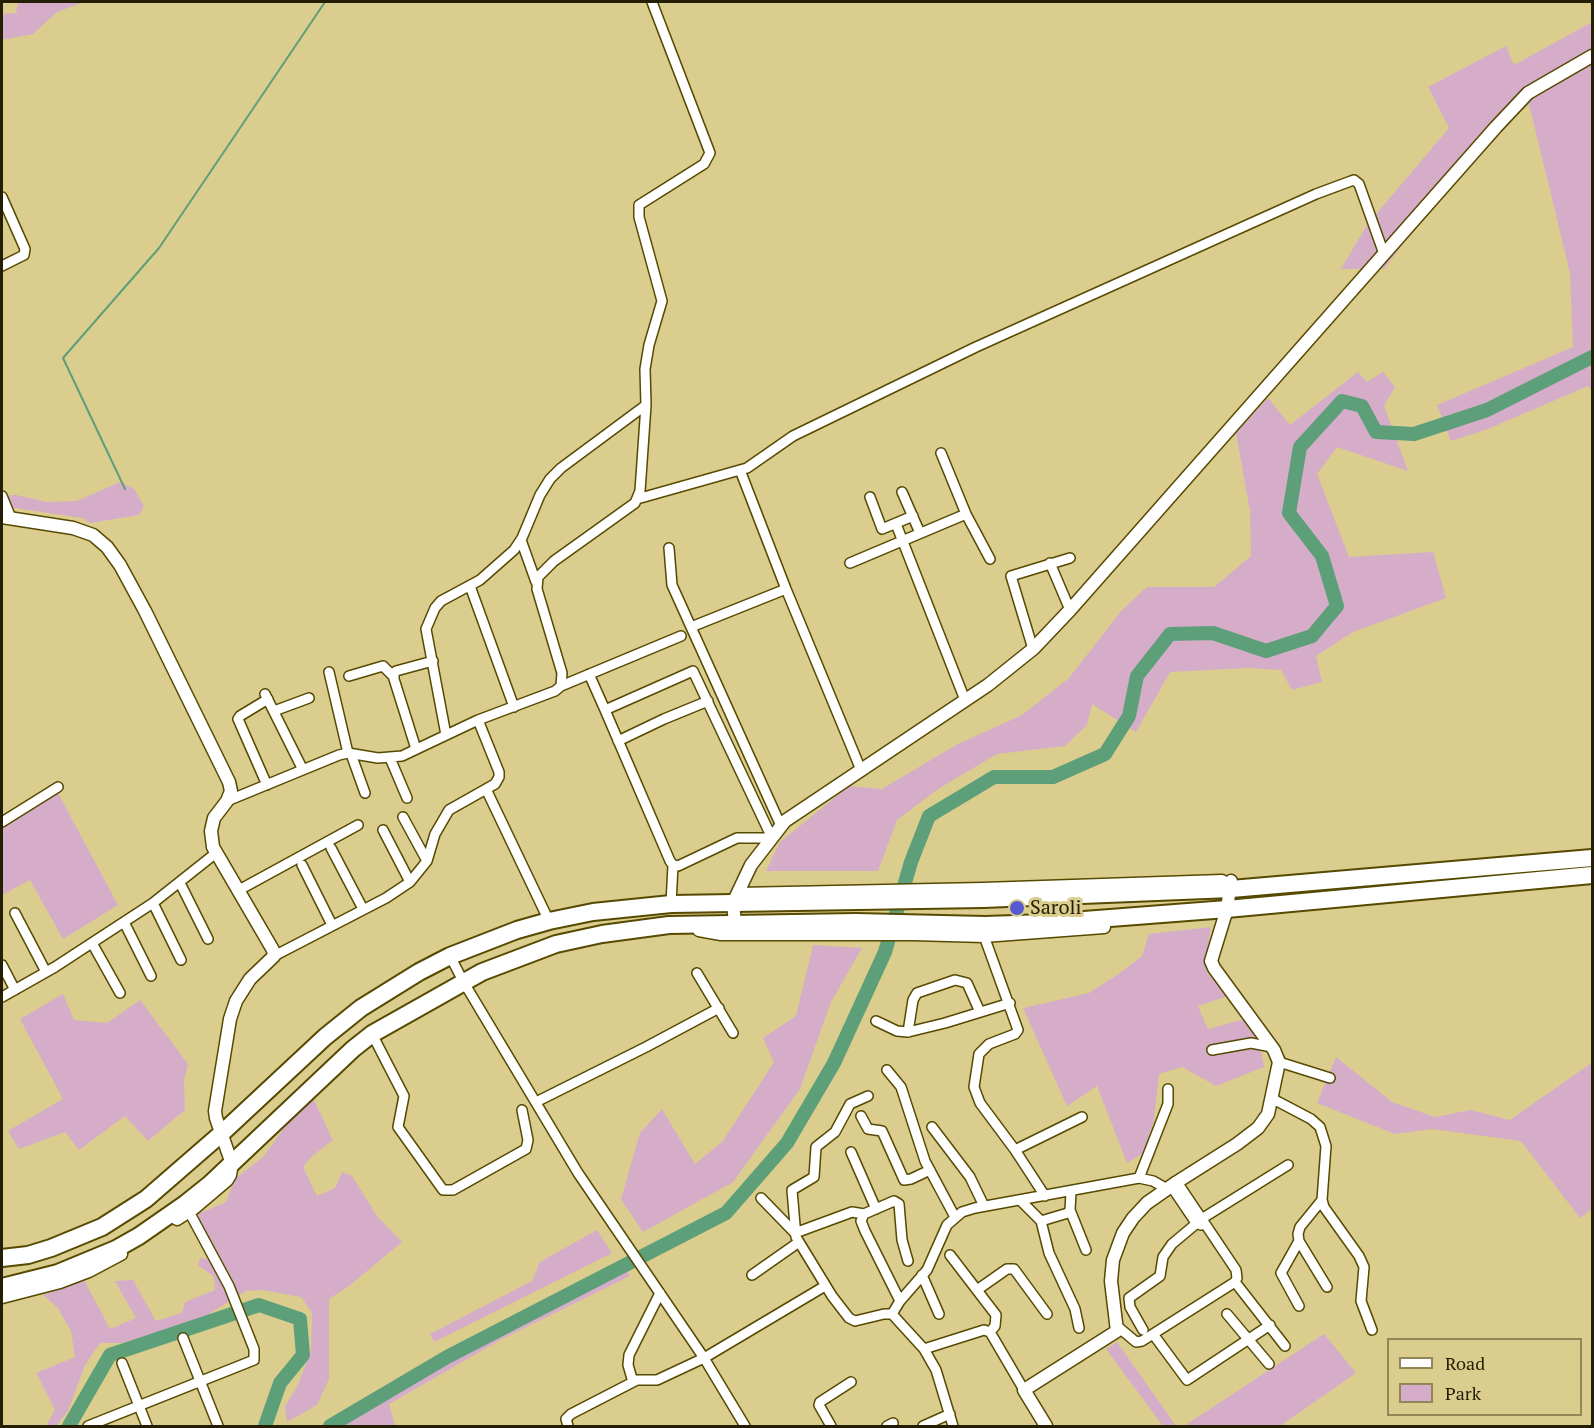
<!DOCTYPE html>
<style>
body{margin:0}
#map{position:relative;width:1594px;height:1428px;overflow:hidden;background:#dbcd8e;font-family:"PT Serif",serif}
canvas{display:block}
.frame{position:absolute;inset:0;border:3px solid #231e04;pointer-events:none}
.legend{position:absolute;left:1387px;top:1338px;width:195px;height:78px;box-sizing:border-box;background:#dbcd8e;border:2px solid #918757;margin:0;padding:8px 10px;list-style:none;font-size:18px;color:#231e04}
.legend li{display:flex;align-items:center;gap:12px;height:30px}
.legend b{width:30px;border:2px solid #918757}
</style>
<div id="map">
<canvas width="1594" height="1428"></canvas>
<div class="frame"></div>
<ul class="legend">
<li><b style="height:8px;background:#fff"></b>Road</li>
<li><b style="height:16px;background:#d5adc9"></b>Park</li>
</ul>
</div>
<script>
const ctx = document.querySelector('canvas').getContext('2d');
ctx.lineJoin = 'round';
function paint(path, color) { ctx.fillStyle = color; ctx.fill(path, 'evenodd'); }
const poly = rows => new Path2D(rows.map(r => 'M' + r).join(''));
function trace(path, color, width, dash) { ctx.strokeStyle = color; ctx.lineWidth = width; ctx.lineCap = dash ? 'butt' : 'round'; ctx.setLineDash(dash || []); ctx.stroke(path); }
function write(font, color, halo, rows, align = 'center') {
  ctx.font = font + ' "PT Serif",serif'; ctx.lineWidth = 6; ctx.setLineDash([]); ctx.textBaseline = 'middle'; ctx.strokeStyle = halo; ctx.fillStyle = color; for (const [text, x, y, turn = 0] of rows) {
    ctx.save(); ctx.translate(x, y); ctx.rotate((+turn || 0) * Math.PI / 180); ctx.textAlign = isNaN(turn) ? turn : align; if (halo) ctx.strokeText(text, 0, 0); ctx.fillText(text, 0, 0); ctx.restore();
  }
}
paint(poly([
 [18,2,84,2,57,12,33,34,2,40,2,14,16,13],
 [1592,22,1592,391,1588,386,1488,429,1451,441,1437,405,1573,347,1570,273,1529,104,1514,117,1417,225,1384,269,1341,269,1367,225,1449,128,1428,87,1506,46,1514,65],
 [1358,372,1367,382,1383,372,1395,387,1384,406,1408,471,1337,447,1317,474,1349,557,1433,552,1446,598,1353,632,1316,656,1322,682,1292,690,1281,670,1247,668,1170,672,1136,732,1092,704,1087,725,1065,746,997,754,938,789,897,820,878,871,766,871,780,842,849,786,882,789,956,745,1022,715,1069,678,1122,610,1147,587,1214,587,1251,556,1250,511,1236,433,1268,398,1290,425],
 [120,482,134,489,144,506,139,515,90,523,82,518,2,506,2,496,16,495,47,502,77,501],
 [58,793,118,905,63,939,30,880,2,895,2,829],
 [1211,927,1206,958,1207,973,1228,996,1198,1006,1208,1029,1241,1020,1257,1027,1264,1067,1216,1086,1182,1067,1159,1074,1154,1120,1143,1153,1127,1163,1097,1086,1067,1106,1023,1008,1089,993,1120,973,1142,956,1149,934],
 [813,945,862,948,831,1002,800,1089,733,1182,643,1232,621,1199,640,1133,662,1109,695,1164,723,1141,774,1062,763,1038,796,1016],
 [63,994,74,1020,107,1023,140,1000,188,1064,184,1081,185,1110,148,1141,125,1116,79,1150,65,1132,19,1149,8,1131,63,1099,20,1019],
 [1336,1057,1392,1102,1435,1117,1471,1110,1510,1120,1590,1064,1592,1066,1592,1209,1580,1218,1521,1141,1432,1129,1395,1134,1317,1103],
 [313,1098,333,1140,311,1157,303,1167,317,1196,335,1188,342,1172,352,1176,377,1216,402,1242,349,1286,329,1299,329,1379,317,1405,287,1422,285,1406,297,1387,311,1351,312,1313,301,1297,263,1290,246,1291,204,1317,123,1343,100,1343,85,1365,68,1411,56,1426,46,1426,55,1410,36,1373,75,1357,71,1331,57,1307,43,1295,84,1280,110,1329,136,1318,115,1281,133,1280,156,1321,182,1313,185,1302,215,1290,214,1277,198,1265,200,1258,211,1260,198,1214,226,1202,235,1179,264,1156,299,1107],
 [597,1230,612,1253,434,1342,430,1334,532,1281,540,1262],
 [627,1271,630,1276,502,1339,389,1404,395,1426,341,1426,471,1347],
 [1324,1334,1356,1373,1280,1426,1184,1426],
 [1117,1342,1176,1426,1163,1426,1106,1349]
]), '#d5adc9');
trace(poly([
 [125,489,63,358,159,248,325,2]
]), '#5d9f79', 2);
trace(poly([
 [69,1426,110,1355,259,1305,300,1319,303,1355,280,1383,265,1426],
 [330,1426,447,1357,726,1213,787,1143,834,1063,885,952,911,862,929,816,994,777,1053,777,1105,754,1129,716,1137,676,1170,634,1213,633,1266,651,1312,636,1337,606,1322,556,1289,513,1300,447,1342,401,1362,406,1376,432,1414,434,1487,410,1592,357]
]), '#5d9f79', 14);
const street = poly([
 [2,197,25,249,24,255,2,266],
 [941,453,966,514,990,559],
 [740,470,786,589,861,770],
 [902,492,920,533],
 [2,496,11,518],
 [870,497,882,529,913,516],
 [637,499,747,468,793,436,976,347,1316,194,1351,181,1354,180,1359,184,1384,254],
 [896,524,965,700],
 [521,540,536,582],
 [669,548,672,585,781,826],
 [850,563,966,514],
 [1050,563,1070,610],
 [470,586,514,707],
 [691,627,786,589],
 [1033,649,1011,576,1070,558],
 [329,672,348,753],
 [589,674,605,710,670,861,673,865,678,866,737,838,772,838,693,671,605,710],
 [349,676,383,666,394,677],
 [561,686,681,636],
 [265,694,303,770],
 [274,711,309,698],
 [446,735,426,629,435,608,441,601,480,580,514,550,522,538,540,495,550,479,561,468,646,405],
 [618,741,664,719,708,701],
 [416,749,394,679,394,674,396,671,433,661],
 [351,754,365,793],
 [390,758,407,798],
 [267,785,238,719,240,716,268,699],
 [486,789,549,921],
 [227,801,339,755,348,753,378,758,402,756,478,720,555,691,561,686,562,673,537,589,538,577,554,561,635,503,640,491,646,405,645,369,649,345,662,301,639,217,639,205,704,164,710,153,652,2],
 [403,817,427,861],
 [2,822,58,787],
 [383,830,410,882],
 [331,848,363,909],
 [302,865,332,925],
 [180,883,208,939],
 [239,890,358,825],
 [153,903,181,960],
 [671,904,673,865],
 [15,913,46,972],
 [124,922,151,976],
 [984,936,1018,1030,1015,1034,989,1044,979,1054,974,1087,980,1103,1015,1150,1045,1196],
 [92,943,120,993],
 [274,956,386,898,410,882,427,861,435,834,449,810,495,784,499,777,499,772,478,720],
 [450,956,463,981,578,1173,704,1358,745,1426],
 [2,965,15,990],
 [697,973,733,1033],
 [2,997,55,967,153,903,216,853],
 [876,1021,897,1031,908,1032,945,1023,1010,1003],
 [908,1032,913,1000,917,993,955,980,967,983,980,1012],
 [372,1034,404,1096,398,1127,443,1190,453,1190,526,1149,528,1140,522,1110],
 [1212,1050,1251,1043,1272,1047],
 [1279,1062,1330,1078],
 [887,1070,901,1087,925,1161,955,1217],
 [868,1096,850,1104,835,1132,816,1147,814,1177,792,1190,796,1237,832,1296,849,1318,855,1321,884,1314,892,1314,924,1349,936,1370,953,1426],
 [1273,1099,1311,1119,1320,1127,1326,1146,1322,1200,1324,1207,1359,1256,1364,1267,1361,1301,1372,1330],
 [536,1102,646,1047,719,1008],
 [861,1116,868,1129,882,1131,904,1180,911,1179,930,1170],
 [932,1127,970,1177,984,1206],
 [1015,1150,1082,1117],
 [851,1152,876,1209],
 [1139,1178,1168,1104,1168,1089],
 [1171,1186,1196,1223,1201,1225],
 [761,1198,795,1233,852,1212,864,1214],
 [1020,1200,1041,1221,1049,1253,1075,1309,1079,1328],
 [1322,1200,1300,1227,1298,1234,1299,1241,1327,1287],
 [1070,1210,1086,1250],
 [1041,1221,1068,1213,1070,1210,1071,1192],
 [1299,1241,1281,1273,1299,1306],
 [950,1255,996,1315,995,1326,990,1332],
 [752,1275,799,1242],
 [922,1275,939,1314],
 [1235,1282,1285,1346],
 [977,1290,1007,1269,1014,1269,1047,1314],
 [900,1301,865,1231,861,1221,864,1214,894,1201,899,1204,902,1240,908,1261],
 [892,1314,900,1301,927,1270,947,1225,962,1212,975,1208,1139,1178,1153,1181,1167,1189],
 [1227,1314,1269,1364],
 [1117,1326,1136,1342,1142,1341,1235,1282,1237,1278,1236,1270,1177,1182],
 [1143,1330,1130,1307,1129,1298,1160,1276,1163,1257,1172,1244,1203,1218,1288,1165],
 [1153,1334,1187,1380,1270,1325],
 [183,1338,218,1426],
 [924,1349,984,1330,990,1332,1024,1390],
 [122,1363,147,1426],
 [633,1382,628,1365,629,1355,660,1293],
 [88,1426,254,1360,254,1349,229,1286,186,1206],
 [568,1426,566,1419,571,1414,637,1380,657,1380,704,1358,825,1286],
 [831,1426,819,1405,820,1402,851,1382],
 [887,1426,893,1423],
 [923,1426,950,1414]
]);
const secondary = poly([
 [2,517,73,528,93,535,107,547,120,565,145,611,229,782,231,791,227,801,214,818,211,831,213,847,273,950,274,956,250,979,236,1001,230,1019,215,1111,216,1118,232,1164,230,1175,227,1180,194,1208,177,1219],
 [738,894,983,889,1222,881],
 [699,930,721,934,913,934,984,936,1104,927],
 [736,934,733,903,751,865,785,821,988,685,1033,649,1070,610,1496,127,1528,93,1592,56],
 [2,1297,60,1282,89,1271,121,1254],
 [1046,1426,1024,1390,1117,1331,1111,1281,1113,1260,1123,1233,1133,1218,1147,1203,1177,1182,1237,1144,1258,1128,1268,1114,1279,1062,1274,1050,1214,968,1211,961,1227,909,1231,881]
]);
const highway = poly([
 [2,1258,28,1255,51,1248,102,1227,146,1199,222,1133,325,1037,361,1008,419,972,450,956,517,930,549,921,593,912,671,904,983,899,1231,889,1592,858],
 [2,1287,58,1273,116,1249,139,1236,185,1204,210,1184,353,1049,372,1034,482,972,556,944,602,934,669,925,856,922,985,925,1045,923,1227,909,1592,875]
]);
trace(street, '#564900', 12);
trace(secondary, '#564900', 15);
trace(highway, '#564900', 20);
trace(street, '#fff', 9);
trace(secondary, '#fff', 12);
trace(highway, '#fff', 16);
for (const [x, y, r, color] of [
 [1017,908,8,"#5759d1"]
]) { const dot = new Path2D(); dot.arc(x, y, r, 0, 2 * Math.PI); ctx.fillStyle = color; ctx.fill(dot); trace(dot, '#dbcd8e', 2); }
write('20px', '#231e04', '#dbcd8e', [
 ["Saroli",1030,908]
], 'left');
</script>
